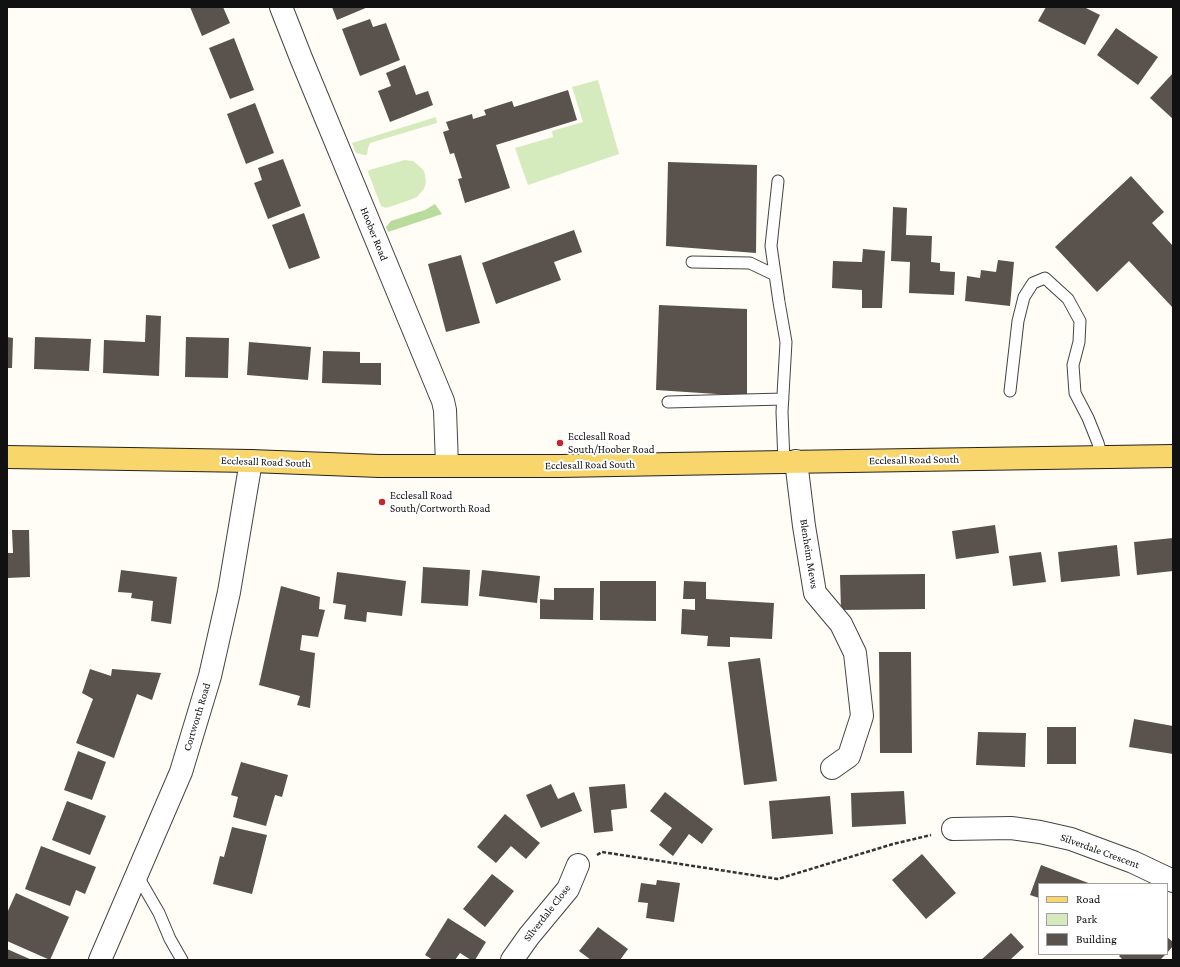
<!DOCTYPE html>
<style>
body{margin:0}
#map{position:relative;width:1180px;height:967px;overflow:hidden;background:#fffdf5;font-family:"Crimson Pro",serif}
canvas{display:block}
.frame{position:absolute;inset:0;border:8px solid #111;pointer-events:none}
.legend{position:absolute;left:1038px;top:883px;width:130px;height:72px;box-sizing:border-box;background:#fff;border:1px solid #a0a0a0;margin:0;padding:5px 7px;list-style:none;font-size:12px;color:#111}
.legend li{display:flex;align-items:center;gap:8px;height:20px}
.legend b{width:20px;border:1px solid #a0a0a0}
</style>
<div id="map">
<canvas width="1180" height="967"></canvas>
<div class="frame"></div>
<ul class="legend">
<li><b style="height:5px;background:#f9d66b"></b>Road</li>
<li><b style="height:11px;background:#d5ebbd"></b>Park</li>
<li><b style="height:11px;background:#5a524d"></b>Building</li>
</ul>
</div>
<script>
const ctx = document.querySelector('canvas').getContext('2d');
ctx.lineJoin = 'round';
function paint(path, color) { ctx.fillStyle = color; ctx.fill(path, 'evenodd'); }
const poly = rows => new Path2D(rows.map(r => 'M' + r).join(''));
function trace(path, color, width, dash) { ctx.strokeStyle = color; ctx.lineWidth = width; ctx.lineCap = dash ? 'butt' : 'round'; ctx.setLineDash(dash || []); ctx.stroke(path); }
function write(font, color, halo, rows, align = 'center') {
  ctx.font = font + ' "Crimson Pro",serif'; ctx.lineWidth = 4; ctx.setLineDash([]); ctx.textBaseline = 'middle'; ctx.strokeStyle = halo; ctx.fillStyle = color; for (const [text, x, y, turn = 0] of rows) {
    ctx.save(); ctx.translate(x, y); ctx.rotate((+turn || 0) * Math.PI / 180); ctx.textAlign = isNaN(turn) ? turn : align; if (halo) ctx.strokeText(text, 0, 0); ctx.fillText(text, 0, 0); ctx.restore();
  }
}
paint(poly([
 [598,80,619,154,528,185,515,148,553,137,552,131,583,122,572,87],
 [436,117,437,123,370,143,368,148,367,155,364,155,356,153,352,143],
 [405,160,413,161,419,166,424,171,425,175,426,182,424,189,417,197,407,201,386,208,381,206,368,172,369,170]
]), '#d5ebbd');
paint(poly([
 [435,204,442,214,388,232,386,227,391,221,425,210]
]), '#b9dc9c');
paint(poly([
 [190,7,223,7,230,23,202,36],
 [332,7,368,7,337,20],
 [1046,7,1084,7,1100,15,1085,45,1038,21],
 [370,19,373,27,386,23,400,60,360,76,342,29],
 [1116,28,1158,57,1138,85,1097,55],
 [234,38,254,90,230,99,209,48],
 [405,65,416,95,428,91,433,105,390,122,378,91,391,86,386,73],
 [1173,73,1173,119,1150,98],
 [568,90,577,120,496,145,510,188,465,203,458,179,462,178,454,153,450,154,443,132,449,130,446,122,472,114,473,119,486,115,484,110,512,101,514,107],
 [255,103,274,153,246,164,227,114],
 [283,159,301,206,268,219,254,183,262,180,258,168],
 [668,162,757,165,756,253,666,246],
 [1131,176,1164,212,1152,223,1173,246,1173,308,1129,261,1097,292,1055,247],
 [893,207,907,208,906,235,932,236,931,262,940,263,940,271,955,272,954,295,909,293,910,262,891,261],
 [304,213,320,258,289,269,272,225],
 [574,230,582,252,554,262,561,280,496,304,482,263],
 [863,249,885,251,882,308,862,308,862,290,832,288,833,261,862,262],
 [461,255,480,323,446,332,428,264],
 [998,260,1014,262,1010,306,965,301,967,276,980,278,981,270,996,272],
 [659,305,747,309,747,396,656,390],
 [146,315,161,316,159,376,103,373,104,340,145,342],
 [7,337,13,338,12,368,7,368],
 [35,337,91,339,89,371,34,369],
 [186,337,229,338,228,378,185,377],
 [249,342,311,347,308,380,247,375],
 [323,351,360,352,360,363,381,363,381,385,322,383],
 [995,525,999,553,956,559,952,531],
 [12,530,29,530,30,577,7,578,7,553,13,553],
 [1173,538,1173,571,1137,575,1134,542],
 [1117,545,1120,576,1061,582,1058,552],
 [1041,552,1046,582,1013,586,1009,556],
 [423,567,470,570,468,606,421,603],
 [121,570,177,577,171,624,151,621,153,601,131,598,132,593,118,592],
 [482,570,540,576,537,603,479,596],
 [337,572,406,581,402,616,367,612,366,622,344,619,346,605,333,603],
 [925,574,925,609,841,610,840,575],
 [600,581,656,581,656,621,600,620],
 [684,581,706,582,706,599,774,603,772,639,730,637,730,647,707,646,708,636,681,634,682,609,695,610,695,599,683,599],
 [281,586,320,597,319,609,325,610,318,637,302,635,300,650,315,653,310,708,297,705,300,696,259,685],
 [554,588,594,588,593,620,540,619,540,599,554,600],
 [879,652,911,652,912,753,880,753],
 [760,658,777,781,744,785,728,662],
 [90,669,111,676,112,669,161,673,152,700,137,694,114,758,76,743,93,699,82,693],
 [1134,719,1173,726,1173,754,1129,747],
 [1047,727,1076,727,1076,764,1047,764],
 [978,732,1026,733,1025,767,976,765],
 [78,751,106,762,92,800,64,790],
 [241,762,288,775,282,797,275,795,266,826,233,817,238,797,231,795],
 [551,784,558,799,574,792,582,811,541,828,526,795],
 [625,784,627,808,611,810,613,831,594,833,589,787],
 [904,791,906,824,852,827,851,793],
 [665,792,713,829,702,844,689,834,673,856,659,845,672,828,650,811],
 [830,796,833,834,772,839,769,801],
 [67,801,106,816,90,855,52,840],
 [505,814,540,843,526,859,511,846,496,863,477,847],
 [232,827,267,835,252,894,213,884,220,856,224,857],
 [41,846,96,867,85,894,76,890,70,906,25,889],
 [922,854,956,893,926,919,892,880],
 [1041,865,1091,884,1039,884,1039,898,1030,895],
 [492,874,514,891,485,927,463,909],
 [657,880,680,883,674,922,646,918,648,903,638,902,641,883,656,885],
 [16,893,69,917,50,960,7,941,7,913],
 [448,918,486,942,475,960,471,960,460,953,455,960,433,960,425,955],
 [598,927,628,949,620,960,591,960,579,951],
 [1011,933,1024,947,1010,960,981,960],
 [1167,937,1173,942,1173,946,1167,953],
 [7,949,32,960,7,960],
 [1121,954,1166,954,1160,960,1123,960,1119,956]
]), '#5a524d');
const service = poly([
 [778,181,771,246,779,302,786,342,782,412,784,462],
 [692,262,750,263,775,275],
 [1010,391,1018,321,1024,297,1033,283,1045,278,1068,299,1080,321,1079,342,1073,365,1075,393,1088,418,1098,443,1102,458],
 [668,402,783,399],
 [137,875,159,913,170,939,182,960]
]);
const minor = poly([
 [281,7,301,58,443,401,445,410,447,465],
 [796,461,804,526,815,593,841,624,855,653,862,716,849,756,832,768],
 [953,829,1011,828,1040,832,1071,839,1133,862,1173,881],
 [100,960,181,772,210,676,229,592,251,461],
 [512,960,529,936,568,889,578,865]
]);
const primary = poly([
 [7,457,251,461,379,466,560,466,784,462,1173,456]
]);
trace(service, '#444', 13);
trace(minor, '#444', 24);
trace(primary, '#222', 24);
trace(poly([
 [597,855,602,852,778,879,893,844,931,835]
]), '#333', 2.5, [4, 2]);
trace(service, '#fff', 11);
trace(minor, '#fff', 22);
trace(primary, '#f9d66b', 22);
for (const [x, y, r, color] of [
 [560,443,4,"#c4262e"],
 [382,502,4,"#c4262e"]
]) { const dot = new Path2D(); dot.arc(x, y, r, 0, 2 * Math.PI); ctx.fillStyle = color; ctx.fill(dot); trace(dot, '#fff', 1.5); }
write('11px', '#111', '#fff', [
 ["Hoober Road",374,234,68],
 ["Ecclesall Road South",914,460,-1],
 ["Ecclesall Road South",266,462,2],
 ["Ecclesall Road South",590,465,-1],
 ["Blenheim Mews",809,554,81],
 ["Cortworth Road",197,717,-73],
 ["Silverdale Crescent",1100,851,20],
 ["Silverdale Close",547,913,-52]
]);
write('11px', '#111', '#fff', [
 ["Ecclesall Road",568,437],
 ["South/Hoober Road",568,450],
 ["Ecclesall Road",390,496],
 ["South/Cortworth Road",390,509]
], 'left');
</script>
